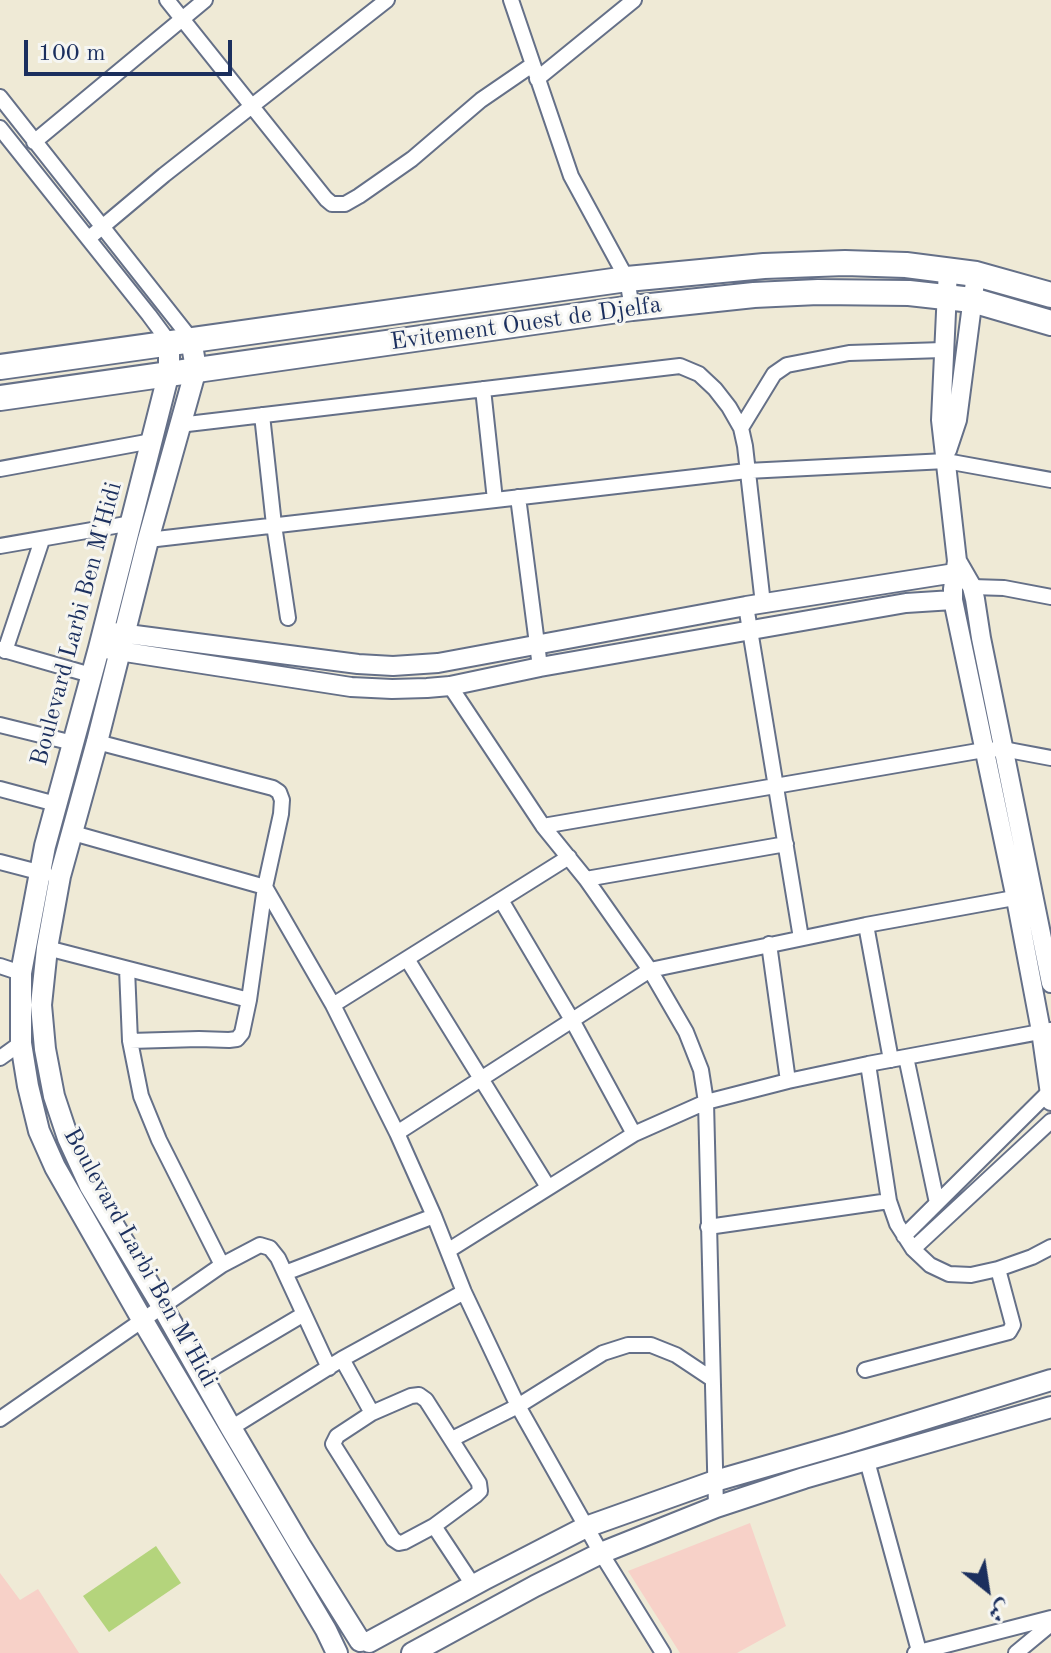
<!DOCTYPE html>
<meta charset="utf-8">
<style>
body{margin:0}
#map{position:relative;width:1051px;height:1653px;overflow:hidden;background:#efead6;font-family:"Old Standard TT",Amiri,serif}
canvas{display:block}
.north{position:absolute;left:947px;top:1549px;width:80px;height:80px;-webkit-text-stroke:6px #f6f6f2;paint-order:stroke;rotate:150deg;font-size:22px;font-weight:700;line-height:32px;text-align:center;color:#1b2f5e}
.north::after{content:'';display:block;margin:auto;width:28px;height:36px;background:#1b2f5e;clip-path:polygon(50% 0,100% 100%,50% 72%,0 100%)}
.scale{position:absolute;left:24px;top:40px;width:208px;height:36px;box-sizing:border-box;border:4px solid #1b2f5e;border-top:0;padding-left:10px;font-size:24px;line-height:28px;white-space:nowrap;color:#1b2f5e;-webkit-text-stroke:6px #f6f6f2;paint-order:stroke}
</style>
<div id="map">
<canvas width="1051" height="1653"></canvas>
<div class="north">ش</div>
<div class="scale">100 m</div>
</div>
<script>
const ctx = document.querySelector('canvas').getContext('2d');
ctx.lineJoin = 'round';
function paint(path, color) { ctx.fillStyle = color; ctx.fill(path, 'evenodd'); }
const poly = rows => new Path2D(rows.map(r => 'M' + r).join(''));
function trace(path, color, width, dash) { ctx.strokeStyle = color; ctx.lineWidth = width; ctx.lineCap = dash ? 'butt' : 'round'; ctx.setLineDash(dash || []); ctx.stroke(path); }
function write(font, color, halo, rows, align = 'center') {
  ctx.font = font + ' "Old Standard TT",serif'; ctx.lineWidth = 6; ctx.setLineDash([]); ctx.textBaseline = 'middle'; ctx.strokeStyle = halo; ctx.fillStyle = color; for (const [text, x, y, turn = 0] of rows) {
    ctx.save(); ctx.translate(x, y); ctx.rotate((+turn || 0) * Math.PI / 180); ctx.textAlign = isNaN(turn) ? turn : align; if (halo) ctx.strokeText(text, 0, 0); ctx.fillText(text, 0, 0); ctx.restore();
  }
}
paint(poly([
 [750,1523,786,1626,737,1653,680,1653,628,1571],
 [0,1573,20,1600,38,1589,79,1653,0,1653]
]), '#f7d1c8');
paint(poly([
 [156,1546,181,1583,109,1632,83,1596]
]), '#b4d47c');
const minor = poly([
 [167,0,326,199,332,204,345,204,359,196,412,159,481,100,532,65],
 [511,0,571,176,627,279,632,308],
 [537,79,634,0],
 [0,97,191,339],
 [0,128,149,315,169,342],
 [34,142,205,0],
 [89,238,164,175,387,0],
 [483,389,495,500],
 [262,415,274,525,288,618],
 [179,425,680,366,699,374,715,389,729,407,741,428,745,446,763,604],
 [741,428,774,374,787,365,849,353,943,350],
 [0,469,152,441],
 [518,497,540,667],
 [148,540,747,471,946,461,1051,480],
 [0,546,132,523],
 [972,587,1004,588,1051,597],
 [746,606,801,938],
 [0,649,91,675],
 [5,651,42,540],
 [450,686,543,826,586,879,650,970,686,1032,701,1070,706,1102,716,1507],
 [0,725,73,743],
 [97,742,273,788,279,792,282,800,281,814,265,887,249,1000,242,1033,237,1039,229,1040,199,1039,130,1041],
 [0,789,56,804],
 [543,826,984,750,1003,749,1051,758],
 [73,833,265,887,333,1005,397,1133,434,1216,285,1273],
 [0,862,46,874],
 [586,879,786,844],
 [501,900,572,1020,634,1134],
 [866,925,891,1060],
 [769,944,788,1081],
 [47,948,249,1000],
 [407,959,548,1187],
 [0,966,21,973],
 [127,969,130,1041,141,1096,159,1140,222,1265],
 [333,1005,569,857],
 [906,1057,937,1203],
 [0,1058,21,1043],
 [868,1064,889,1201,897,1224,913,1249,930,1265,949,1274,971,1275,998,1269,1032,1257,1051,1247],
 [397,1133,650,970,866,925,1025,896],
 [434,1216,464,1292,518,1406,601,1553,663,1653],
 [708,1227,889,1201],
 [904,1236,1051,1090],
 [913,1249,1051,1121],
 [449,1250,634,1134,706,1102,788,1081,868,1064,1051,1030],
 [342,1359,372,1413],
 [865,1370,1009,1332,1013,1325,998,1269],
 [201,1375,304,1314],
 [0,1419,222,1265,260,1245,270,1248,278,1258,329,1368],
 [231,1428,342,1359,464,1292],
 [452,1439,518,1406,603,1353,628,1345,651,1345,676,1355,712,1379],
 [867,1461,919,1651],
 [434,1526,404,1542,399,1543,393,1539,333,1444,337,1436,372,1413,411,1396,419,1395,426,1400,479,1483,480,1491,476,1495,434,1526,473,1585],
 [915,1653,1051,1618],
 [1016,1653,1051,1624]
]);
const tertiary = poly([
 [948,269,941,420,957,561,953,589,953,600,1016,899,1041,1031,1051,1101],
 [947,450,957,420,976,274],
 [957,561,972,587,975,599,981,638,1051,983],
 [112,632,358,664,393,666,438,663,746,606,955,573],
 [106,649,351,687,392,689,427,688,450,686,540,667,906,603,953,600]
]);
const secondary = poly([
 [191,339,196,369,148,540,97,742,60,876,47,948,41,1005,45,1049,54,1096,68,1138,90,1186,162,1306,231,1428,300,1545,360,1641],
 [169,342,169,372,99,648,45,846,21,973,21,1043,28,1086,39,1131,55,1167,143,1321,326,1630,337,1653],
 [369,1642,485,1579,586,1527,715,1481,847,1443,1051,1380],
 [412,1653,535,1586,601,1553,716,1507,804,1478,1051,1407]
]);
const trunk = poly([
 [0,367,627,279,764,266,845,263,906,265,976,274,1051,295],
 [0,398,632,308,754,295,818,292,909,293,972,300,1051,323]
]);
trace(minor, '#657088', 18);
trace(tertiary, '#657088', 22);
trace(secondary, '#657088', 24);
trace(trunk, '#657088', 28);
trace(minor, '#fff', 14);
trace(tertiary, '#fff', 18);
trace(secondary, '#fff', 20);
trace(trunk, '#fff', 24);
write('24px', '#1b2f5e', '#f6f6f2', [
 ["Evitement Ouest de Djelfa",526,324,-8],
 ["Boulevard Larbi Ben M'Hidi",77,624,-75],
 ["Boulevard Larbi Ben M'Hidi",140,1258,61]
]);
</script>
